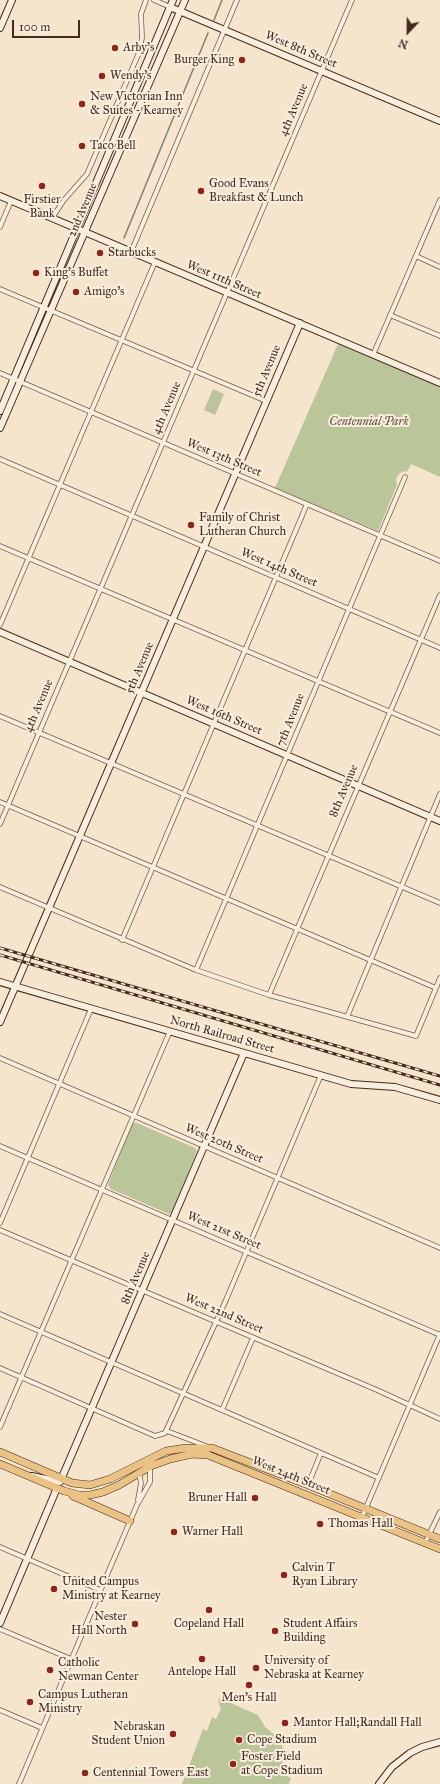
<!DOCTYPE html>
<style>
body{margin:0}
#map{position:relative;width:440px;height:1784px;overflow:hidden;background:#f5e5cd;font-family:"IM FELL Great Primer",serif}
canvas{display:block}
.north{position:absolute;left:388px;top:12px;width:40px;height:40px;-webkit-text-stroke:3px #f8eede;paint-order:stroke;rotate:202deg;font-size:11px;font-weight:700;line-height:16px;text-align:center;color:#45291c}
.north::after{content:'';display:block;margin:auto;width:14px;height:18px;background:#45291c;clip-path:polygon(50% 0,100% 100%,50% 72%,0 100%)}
.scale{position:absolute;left:12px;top:20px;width:68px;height:18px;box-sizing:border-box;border:2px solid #45291c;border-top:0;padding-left:5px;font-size:12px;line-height:14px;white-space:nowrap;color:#45291c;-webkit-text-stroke:3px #f8eede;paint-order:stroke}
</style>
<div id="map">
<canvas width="440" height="1784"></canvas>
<div class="north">N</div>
<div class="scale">100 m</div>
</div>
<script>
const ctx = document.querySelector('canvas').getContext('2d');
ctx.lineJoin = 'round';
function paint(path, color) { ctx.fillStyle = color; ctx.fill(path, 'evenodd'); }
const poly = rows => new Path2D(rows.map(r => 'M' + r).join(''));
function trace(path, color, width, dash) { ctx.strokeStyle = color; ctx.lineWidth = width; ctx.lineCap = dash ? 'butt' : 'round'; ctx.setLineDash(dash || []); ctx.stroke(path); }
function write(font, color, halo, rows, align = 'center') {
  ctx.font = font + ' "IM FELL Great Primer",serif'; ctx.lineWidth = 4; ctx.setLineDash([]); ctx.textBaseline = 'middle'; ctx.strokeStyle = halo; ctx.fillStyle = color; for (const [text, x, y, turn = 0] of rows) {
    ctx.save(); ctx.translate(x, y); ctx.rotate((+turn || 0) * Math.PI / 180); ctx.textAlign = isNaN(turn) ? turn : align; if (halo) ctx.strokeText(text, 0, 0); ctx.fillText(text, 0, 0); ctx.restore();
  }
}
paint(poly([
 [338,344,440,387,440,477,411,464,407,472,404,471,400,473,396,478,397,485,378,531,275,488],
 [213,389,224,394,215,415,204,410],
 [133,1123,137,1123,195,1148,197,1151,172,1213,169,1214,111,1189,108,1185,131,1126],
 [219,1698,258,1715,265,1727,277,1737,284,1750,285,1757,280,1769,286,1772,285,1775,291,1778,289,1784,182,1784,203,1729,207,1731,212,1717,216,1719,221,1709,218,1701]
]), '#bac59a');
trace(poly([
 [214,20,222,0],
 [124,238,208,33]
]), '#7a827d', 1.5);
const street = poly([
 [154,0,170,7],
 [52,218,64,200,87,174,138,55,142,38,141,14,146,0],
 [0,227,11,201],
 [131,252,237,0],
 [416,256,440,267],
 [0,289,266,401],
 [390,315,440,336],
 [373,355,440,200],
 [0,373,440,561],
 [0,459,440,648],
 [0,546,440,733],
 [0,625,155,262],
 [0,716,440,903],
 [0,802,436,988],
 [0,824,352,0],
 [0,887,196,970,269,995,416,1036,440,978],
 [122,940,307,504],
 [196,970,405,477],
 [269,995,440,595],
 [347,1017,440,794],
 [0,1058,440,1248],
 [0,1146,440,1335],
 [0,1223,91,1009],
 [0,1230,377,1390,440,1419],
 [0,1314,379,1478],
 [0,1368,155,1436,165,1433,226,1300,321,1075],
 [222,1410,253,1338],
 [0,1427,170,1031],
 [167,1431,206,1446],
 [308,1485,321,1453],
 [138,1500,141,1483,139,1473],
 [362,1517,440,1334],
 [425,1543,440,1512],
 [0,1547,100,1590],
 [0,1629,71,1659],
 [0,1710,42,1728],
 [19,1784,104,1582,137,1505,150,1482,150,1467]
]);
const secondary = poly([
 [170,7,440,121],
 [0,28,12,0],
 [0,196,440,383],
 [0,411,173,0],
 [0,428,185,0],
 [0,632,440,821],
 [0,982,351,1084,395,1087,440,1100],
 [0,1022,300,323],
 [32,1476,60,1482,244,1053],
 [0,1623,57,1488],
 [379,1784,392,1767,410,1753,422,1747,440,1742]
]);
const primary = poly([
 [0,1452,72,1483,90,1485,110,1479,166,1451,186,1448,212,1448,308,1485,440,1539],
 [0,1464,64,1491,79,1495,90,1495,103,1492,119,1485,151,1466,170,1459,192,1454,208,1455,440,1549],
 [73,1496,130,1521]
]);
trace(street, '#715848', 5.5);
trace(secondary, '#45291c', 8);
trace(primary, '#45291c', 8);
trace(street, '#f8eede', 4);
trace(secondary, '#f8eede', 6);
trace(primary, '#eac286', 7);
const rail = poly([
 [0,948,440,1076],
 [0,955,440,1085]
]);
trace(rail, '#45291c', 3);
trace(rail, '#f8eede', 1.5, [4.5]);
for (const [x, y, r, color] of [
 [115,48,4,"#8f2418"],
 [242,60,4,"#8f2418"],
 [102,76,4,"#8f2418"],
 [82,104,4,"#8f2418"],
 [82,146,4,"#8f2418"],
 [42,186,4,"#8f2418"],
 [201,191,4,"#8f2418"],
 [100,253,4,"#8f2418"],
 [36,273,4,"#8f2418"],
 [76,292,4,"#8f2418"],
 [191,525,4,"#8f2418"],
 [255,1498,4,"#8f2418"],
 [320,1524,4,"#8f2418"],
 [174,1532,4,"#8f2418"],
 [284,1575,4,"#8f2418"],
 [54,1589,4,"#8f2418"],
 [209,1610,4,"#8f2418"],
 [135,1624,4,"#8f2418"],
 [275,1631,4,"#8f2418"],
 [202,1659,4,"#8f2418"],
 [256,1668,4,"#8f2418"],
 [50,1670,4,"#8f2418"],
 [249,1685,4,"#8f2418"],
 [30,1702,4,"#8f2418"],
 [285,1723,4,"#8f2418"],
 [173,1734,4,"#8f2418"],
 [239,1740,4,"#8f2418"],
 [233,1764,4,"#8f2418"],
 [85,1773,4,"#8f2418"]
]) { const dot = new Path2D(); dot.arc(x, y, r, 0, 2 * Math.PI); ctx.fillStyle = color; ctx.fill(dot); trace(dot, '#f8eede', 1.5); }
write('12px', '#45291c', '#f8eede', [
 ["Arby's",123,48],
 ["Burger King",234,60,"right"],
 ["Wendy's",110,76],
 ["New Victorian Inn",90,97],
 ["& Suites - Kearney",90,111],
 ["Taco Bell",90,146],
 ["Good Evans",209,184],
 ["Breakfast & Lunch",209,198],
 ["Firstier",42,200,"center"],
 ["Bank",42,214,"center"],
 ["Starbucks",108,253],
 ["King's Buffet",44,273],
 ["Amigo's",84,292],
 ["Family of Christ",199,518],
 ["Lutheran Church",199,532],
 ["Bruner Hall",247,1498,"right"],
 ["Thomas Hall",328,1524],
 ["Warner Hall",182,1532],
 ["Calvin T",292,1568],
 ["Ryan Library",292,1582],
 ["United Campus",62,1582],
 ["Ministry at Kearney",62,1596],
 ["Nester",127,1617,"right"],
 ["Hall North",127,1631,"right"],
 ["Copeland Hall",209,1624,"center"],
 ["Student Affairs",283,1624],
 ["Building",283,1638],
 ["University of",264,1661],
 ["Nebraska at Kearney",264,1675],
 ["Catholic",58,1663],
 ["Newman Center",58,1677],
 ["Antelope Hall",202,1672,"center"],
 ["Campus Lutheran",38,1695],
 ["Ministry",38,1709],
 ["Men's Hall",249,1698,"center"],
 ["Mantor Hall;Randall Hall",293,1723],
 ["Nebraskan",165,1727,"right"],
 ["Student Union",165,1741,"right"],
 ["Cope Stadium",247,1740],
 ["Foster Field",241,1757],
 ["at Cope Stadium",241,1771],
 ["Centennial Towers East",93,1773]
], 'left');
write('12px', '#45291c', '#f8eede', [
 ["West 8th Street",301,50,23],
 ["4th Avenue",294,110,-67],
 ["2nd Avenue",83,210,-67],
 ["West 11th Street",224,280,23],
 ["5th Avenue",267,371,-67],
 ["4th Avenue",167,408,-67],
 ["West 13th Street",224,458,23],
 ["West 14th Street",279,568,23],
 ["5th Avenue",140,668,-67],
 ["4th Avenue",39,706,-67],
 ["West 16th Street",224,716,23],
 ["7th Avenue",291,720,-68],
 ["8th Avenue",344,791,-67],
 ["North Railroad Street",222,1035,16],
 ["West 20th Street",224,1144,23],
 ["West 21st Street",224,1231,23],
 ["8th Avenue",136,1278,-67],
 ["West 22nd Street",224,1314,23],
 ["West 24th Street",291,1476,22]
]);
write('italic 12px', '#62503c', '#f8eede', [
 ["Centennial Park",369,422]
]);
</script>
